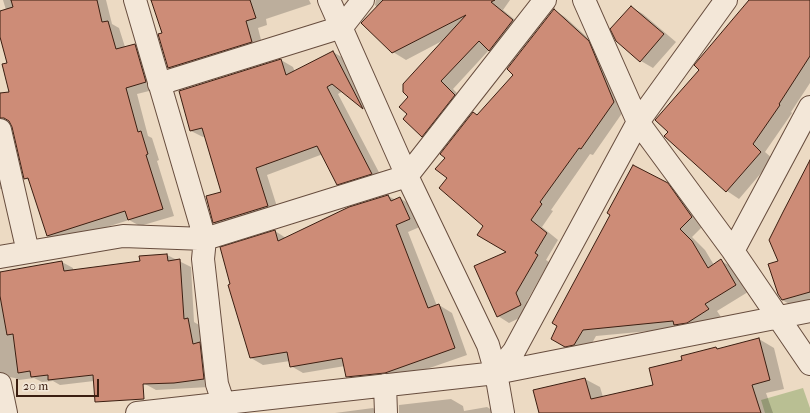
<!DOCTYPE html>
<style>
body{margin:0}
#map{position:relative;width:810px;height:413px;overflow:hidden;background:#ecdac3;font-family:"IM FELL French Canon",serif}
canvas{display:block}
.scale{position:absolute;left:16px;top:379px;width:83px;height:18px;box-sizing:border-box;border:2px solid #3b1e11;border-top:0;padding-left:5px;font-size:12px;line-height:14px;white-space:nowrap;color:#3b1e11;-webkit-text-stroke:3px #f3e7d8;paint-order:stroke}
</style>
<div id="map">
<canvas width="810" height="413"></canvas>
<div class="scale">20 m</div>
</div>
<script>
const ctx = document.querySelector('canvas').getContext('2d');
ctx.lineJoin = 'round';
function paint(path, color) { ctx.fillStyle = color; ctx.fill(path, 'evenodd'); }
const poly = rows => new Path2D(rows.map(r => 'M' + r).join(''));
function trace(path, color, width, dash) { ctx.strokeStyle = color; ctx.lineWidth = width; ctx.lineCap = dash ? 'butt' : 'round'; ctx.setLineDash(dash || []); ctx.stroke(path); }
paint(poly([
 [803,388,810,408,810,413,765,413,761,400]
]), '#b9bf93');
paint(poly([
 [3,0,106,0,112,24,119,28,125,47,135,45,146,51,157,89,137,94,148,136,152,138,159,160,157,161,174,216,140,226,129,220,59,242,47,236,30,181,25,178,34,152,0,37,0,12,6,10],
 [152,0,309,0,311,4,266,19,267,25,258,28,263,48,181,74,169,67,163,33],
 [376,0,510,0,503,10,525,28,502,58,489,50,453,89,467,103,435,143,422,136,409,114,410,97,444,40,406,60,393,52,377,7,375,5],
 [750,0,810,0,810,83,791,112,792,113,765,152,773,159,739,199,727,191,666,136,669,132,701,70],
 [631,7,643,14,676,42,653,68,641,61],
 [554,10,565,17,600,49,625,109,593,155,590,154,551,210,553,211,542,227,558,240,546,260,549,262,527,301,532,312,509,323,498,316,508,252,484,226,449,178,478,116,514,75],
 [333,52,345,59,373,114,363,108,343,91,338,94,383,180,350,191,338,184,323,154,267,175,279,213,226,229,214,223,207,197,222,192,206,136,203,137,191,131,281,60,293,67,295,72],
 [0,161,11,188,0,189],
 [810,162,810,303,795,307,782,300,779,261],
 [667,184,680,192,704,225,692,237,705,250,714,265,721,261,734,268,748,292,717,311,721,317,700,329,682,328,596,336,587,352,579,353,564,346],
 [388,196,396,200,400,198,412,206,422,226,408,232,437,306,439,305,452,313,467,355,398,379,360,384,347,376,345,366,303,373,291,366,290,361,263,365,251,358,275,231,286,238],
 [167,255,191,267,194,322,199,325,209,387,156,390,145,384,105,392,94,381,60,385,53,381,42,382,34,378,19,380,15,378,9,377,0,382,0,277,3,273,62,262,73,268,73,271,142,262],
 [759,339,774,348,784,389,766,393,773,413,540,413,535,391,585,379,600,387,603,397,654,386,684,361,716,348,719,350],
 [451,399,463,406,464,411,487,407,497,413,399,413,399,405],
 [373,408,381,413,335,413]
]), '#0003');
const building = poly([
 [11,0,97,0,102,22,108,21,116,49,135,44,146,82,126,88,138,132,141,131,148,154,146,155,163,209,128,220,125,211,47,236,28,178,24,179,12,127,9,121,4,118,0,118,0,93,9,92,2,64,7,63,0,37,0,11,13,7,11,0],
 [151,0,250,0,256,18,246,21,252,42,168,68,158,34,162,33,151,0],
 [383,0,495,0,491,2,513,20,489,51,479,41,441,81,455,95,422,137,403,119,407,114,399,107,408,97,403,92,403,84,466,15,392,53,361,23,383,0],
 [749,0,810,0,810,56,779,104,780,105,753,144,761,152,726,192,664,136,668,132,655,120,699,70,694,65,749,0],
 [631,6,664,34,640,62,616,41,610,29,631,6],
 [554,9,589,41,614,102,581,149,579,148,540,202,542,204,531,220,547,233,535,253,538,255,516,293,521,305,497,317,474,266,506,252,477,235,483,226,439,188,447,178,435,169,445,158,440,154,473,112,477,115,513,75,507,69,554,9],
 [333,51,363,109,332,84,327,87,372,174,337,185,317,146,256,168,268,206,213,223,206,196,221,192,202,128,190,131,179,91,281,59,286,75,333,51],
 [810,160,810,292,782,300,778,294,768,264,778,261,769,240,783,212,810,160],
 [633,165,668,183,692,217,680,229,692,241,708,268,721,259,736,285,705,304,709,309,687,323,674,325,673,321,583,330,574,345,565,347,551,339,557,326,552,323,610,215,607,213,633,165],
 [388,195,391,201,400,197,410,219,396,225,428,308,439,304,455,348,385,373,346,377,342,358,290,367,287,352,250,358,228,285,230,284,220,247,275,230,278,241,349,207,388,195],
 [167,254,168,261,180,259,184,319,188,318,193,344,200,342,204,379,174,383,143,384,144,399,95,402,93,375,48,380,48,375,31,377,30,371,18,373,13,334,7,335,0,296,0,272,62,261,64,271,140,261,139,256,167,254],
 [759,338,770,380,752,385,761,413,539,413,533,390,585,378,591,399,653,385,649,368,682,360,681,356,716,347,717,349,759,338]
]);
paint(building, '#cd8c77');
trace(building, '#3b1e11', 1);
const minor = poly([
 [135,0,205,239,203,259,217,384,223,402,224,413],
 [329,0,407,176,488,345,496,373,503,413],
 [584,0,638,122,733,251,810,364],
 [159,84,342,27,363,0],
 [0,130,28,252],
 [733,251,810,107],
 [0,257,123,236,205,239,407,176,545,0],
 [496,373,514,351,638,122,726,0],
 [0,384,6,413],
 [385,385,386,413],
 [137,413,496,373,810,311]
]);
trace(minor, '#674d3e', 24);
trace(minor, '#f3e7d8', 22);
</script>
